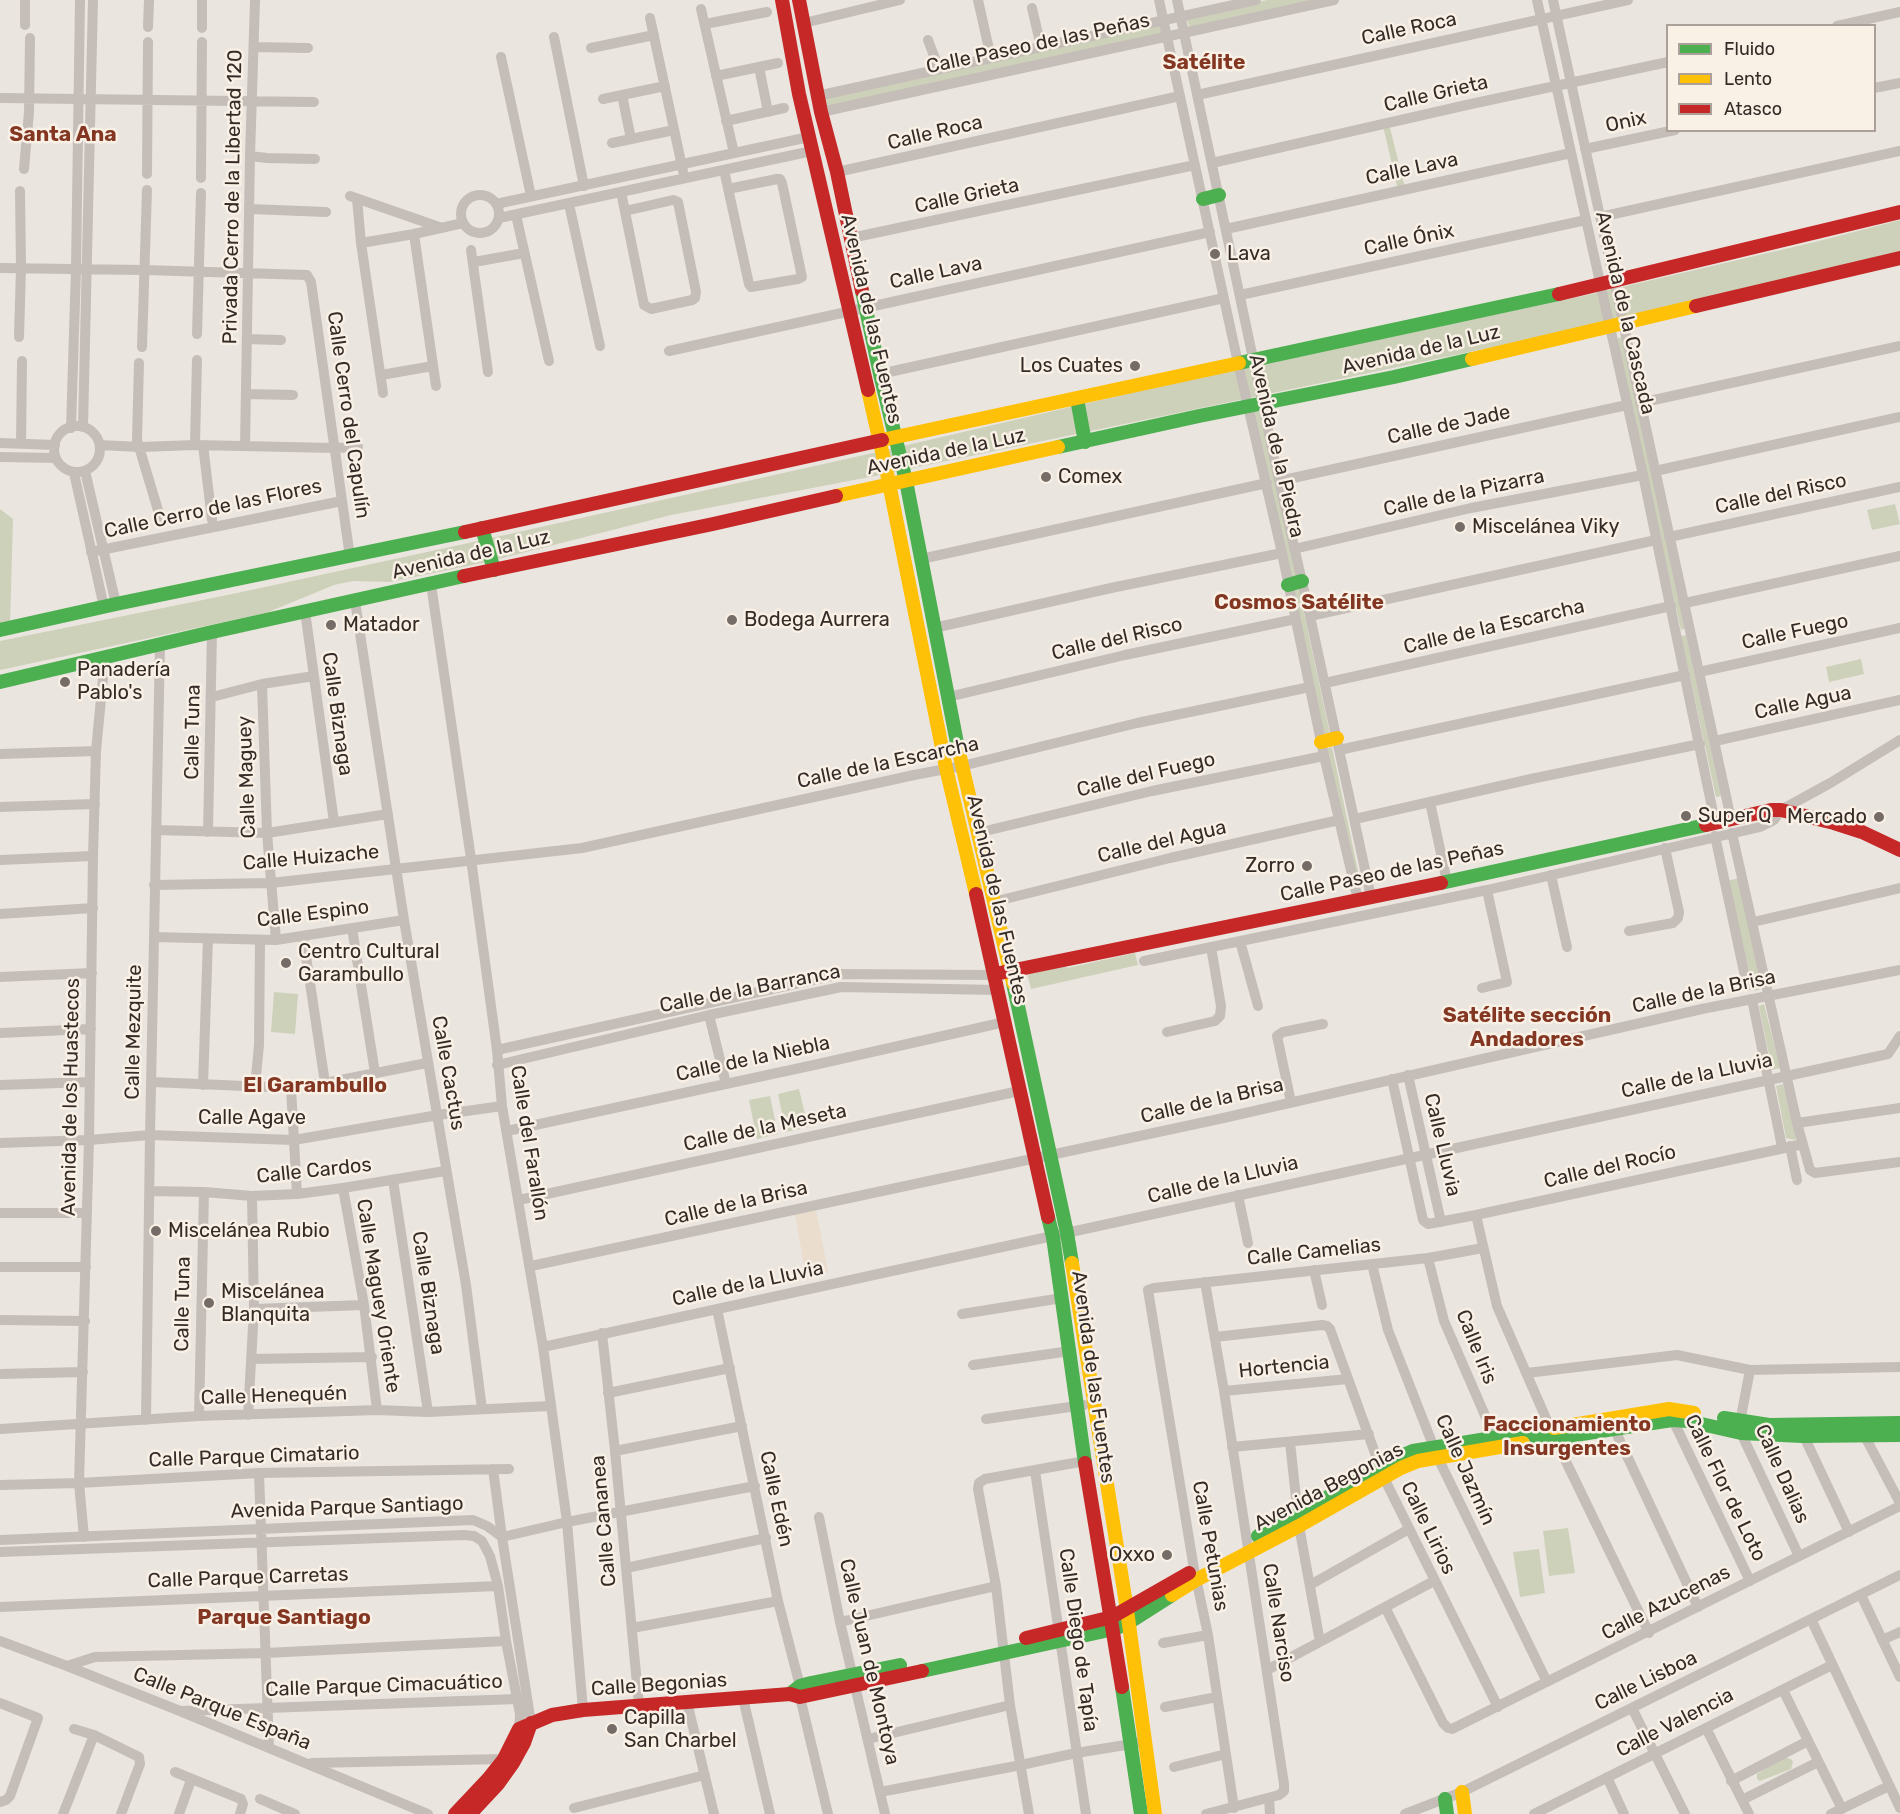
<!DOCTYPE html>
<meta charset="utf-8">
<style>
body{margin:0}
#map{position:relative;width:1900px;height:1814px;overflow:hidden;background:#ebe5df;font-family:Rubik,sans-serif}
canvas{display:block}
.legend{position:absolute;left:1666px;top:24px;width:210px;height:108px;box-sizing:border-box;background:#f9f0e6;border:2px solid #aba19a;margin:0;padding:8px 10px;list-style:none;font-size:18px;color:#352b27}
.legend li{display:flex;align-items:center;gap:12px;height:30px}
.legend b{width:30px;border:2px solid #aba19a}
</style>
<div id="map">
<canvas width="1900" height="1814"></canvas>
<ul class="legend">
<li><b style="height:8px;background:#4caf50"></b>Fluido</li>
<li><b style="height:8px;background:#ffc107"></b>Lento</li>
<li><b style="height:8px;background:#c62828"></b>Atasco</li>
</ul>
</div>
<script>
const ctx = document.querySelector('canvas').getContext('2d');
ctx.lineJoin = 'round';
function paint(path, color) { ctx.fillStyle = color; ctx.fill(path, 'evenodd'); }
const poly = rows => new Path2D(rows.map(r => 'M' + r).join(''));
function trace(path, color, width, dash) { ctx.strokeStyle = color; ctx.lineWidth = width; ctx.lineCap = dash ? 'butt' : 'round'; ctx.setLineDash(dash || []); ctx.stroke(path); }
function write(font, color, halo, rows, align = 'center') {
  ctx.font = font + ' Rubik,sans-serif'; ctx.lineWidth = 5; ctx.setLineDash([]); ctx.textBaseline = 'middle'; ctx.strokeStyle = halo; ctx.fillStyle = color; for (const [text, x, y, turn = 0] of rows) {
    ctx.save(); ctx.translate(x, y); ctx.rotate((+turn || 0) * Math.PI / 180); ctx.textAlign = isNaN(turn) ? turn : align; if (halo) ctx.strokeText(text, 0, 0); ctx.fillText(text, 0, 0); ctx.restore();
  }
}
paint(poly([
 [1267,0,1324,0,1190,29,1186,18],
 [1163,21,1166,35,825,109,823,97],
 [1389,124,1405,188,1398,190,1383,126],
 [1900,220,1900,252,1594,326,875,476,671,515,487,562,390,582,353,581,334,585,266,613,0,670,0,641,237,593,478,541,873,453,1165,385,1592,294,1819,241],
 [1622,337,1686,628,1681,630,1615,339],
 [1263,409,1299,581,1289,584,1251,412],
 [1895,504,1900,524,1872,530,1867,510],
 [0,509,13,519,10,626,0,629],
 [1299,590,1330,734,1323,736,1292,591],
 [1686,635,1721,796,1716,797,1681,636],
 [1861,659,1864,674,1829,682,1826,667],
 [1332,747,1361,885,1357,886,1325,749],
 [1739,878,1765,988,1754,991,1727,881],
 [1135,953,1138,965,1031,989,1027,973,1065,964,1067,968],
 [274,992,298,994,295,1034,271,1032],
 [1764,1004,1780,1068,1772,1070,1759,1006],
 [1783,1084,1797,1136,1795,1140,1786,1138,1776,1086],
 [799,1089,808,1127,786,1132,778,1094],
 [770,1096,778,1134,757,1139,749,1100],
 [1568,1528,1575,1573,1549,1576,1543,1531],
 [1539,1549,1545,1593,1520,1597,1513,1552],
 [1784,1757,1791,1759,1793,1762,1791,1769,1760,1781,1757,1779,1757,1774]
]), '#cdd1b9');
paint(poly([
 [816,1210,828,1271,806,1276,795,1214]
]), '#eaddce');
trace(poly([
 [25,0,25,25],
 [978,0,991,58],
 [1159,0,1238,363,1282,553,1324,756,1358,900],
 [1177,0,1279,481,1310,616,1371,897],
 [1537,0,1643,475,1715,822],
 [1553,0,1731,819],
 [1032,8,1041,47],
 [701,9,734,153],
 [650,18,683,171],
 [804,23,900,0],
 [705,24,767,12],
 [1837,26,1900,12],
 [148,27,149,0],
 [202,28,202,0],
 [554,37,584,186],
 [928,40,939,69],
 [254,47,308,48],
 [591,48,654,35],
 [501,57,531,196],
 [759,67,768,112],
 [716,76,778,63],
 [1874,88,1900,83],
 [622,95,631,139],
 [1197,95,1628,0],
 [817,96,1256,0],
 [0,98,314,102],
 [603,99,665,86],
 [821,112,1334,0],
 [726,121,784,108],
 [612,143,674,130],
 [1585,149,1675,130],
 [250,156,267,158,315,159],
 [1212,163,1471,104,1668,62],
 [24,169,29,112,30,38],
 [724,170,749,284,751,287,798,279,802,277,782,183,780,179,777,179,728,189],
 [837,172,1180,96],
 [147,174,148,42],
 [201,178,202,42],
 [621,192,644,305,651,309,692,300,695,298,696,292,678,202,673,200,625,211],
 '461 214a19 19 0 1 1 38 0a19 19 0 1 1-38 0Z',
 [350,196,442,228],
 [357,199,361,243,383,393],
 [496,204,809,137],
 [569,204,600,346],
 [250,209,326,212],
 [516,215,549,361],
 [1600,217,1900,151],
 [499,218,812,151],
 [1226,229,1571,153],
 [414,234,436,386],
 [851,238,1195,165],
 [361,243,414,234,463,223],
 [471,250,488,372],
 [474,262,524,253],
 [0,268,144,270,307,275,311,282,350,557],
 [1240,295,1586,220],
 [197,334,201,193],
 [19,337,21,268,20,191],
 [247,339,281,340],
 [142,347,147,190],
 [669,351,1210,232],
 [139,363,137,440,160,517],
 [880,374,1224,298],
 [381,375,433,366],
 [246,394,293,395],
 [1640,403,1900,346],
 '54 449a23 23 0 1 1 46 0a23 23 0 1 1-46 0Z',
 [83,427,93,0],
 [71,428,76,269,80,0],
 [0,443,55,445],
 [21,443,22,361],
 [100,445,140,447,195,445,335,448,358,447],
 [195,445,197,360],
 [203,445,212,520],
 [245,446,250,156,255,0],
 [0,457,56,458],
 [85,471,116,604],
 [1655,471,1900,417],
 [74,473,104,607],
 [1279,481,1627,405],
 [1669,537,1900,487],
 [1294,549,1471,508,1643,475],
 [91,552,342,501],
 [921,559,1267,483],
 [431,584,471,859,497,1050,502,1106,543,1347,567,1522,583,1710],
 [355,601,404,920,466,1285,482,1409],
 [1685,603,1900,556],
 [305,611,334,822],
 [1310,616,1656,540],
 [934,628,1111,588,1282,553],
 [1699,672,1900,628],
 [1325,683,1671,606],
 [262,684,267,833,276,940],
 [212,697,262,684,314,676],
 [948,697,1125,655,1296,619],
 [1715,741,1900,700],
 [1339,750,1685,675],
 [0,754,96,751],
 [1430,802,1447,882],
 [0,807,95,804],
 [1355,819,1531,779,1700,744],
 [156,830,267,833,388,814],
 [208,832,212,632],
 [977,833,1152,791,1324,756],
 [1732,833,1797,1123,1810,1170,1815,1173,1900,1162],
 [1715,836,1747,986],
 [0,860,93,856],
 [1551,875,1567,947],
 [154,885,271,883,582,848,914,775,962,766,1137,723,1310,687],
 [993,902,1170,858,1339,820],
 [0,914,93,908],
 [1753,922,1900,888],
 [352,928,375,1073],
 [1629,931,1673,923,1678,918,1679,912,1665,848],
 [303,936,325,1083],
 [154,937,276,940,404,920],
 [1240,941,1258,1006],
 [1144,961,1487,890,1760,827,1774,820,1781,810,1832,782,1900,740],
 [0,977,92,973],
 [1482,988,1507,982,1487,890],
 [1752,999,1782,1147],
 [709,1015,726,1084],
 [1167,1032,1215,1021,1220,1016,1221,1006,1211,947],
 [0,1033,91,1029],
 [497,1050,840,974,994,975],
 [497,1065,709,1015,841,987,998,990],
 [1408,1075,1441,1222],
 [1392,1079,1423,1220,1428,1224,1476,1215,1803,1144],
 [152,1082,291,1088,325,1083,427,1063],
 [0,1085,89,1082],
 [203,1085,208,939],
 [255,1087,259,1045,260,941],
 [291,1088,297,1194],
 [1291,1102,1277,1036,1283,1032,1323,1024],
 [1797,1123,1900,1108],
 [507,1131,814,1065,1005,1022],
 [0,1143,89,1140,150,1135,294,1140,438,1115,502,1106],
 [1790,1146,1797,1180],
 [393,1180,428,1412],
 [343,1188,364,1305,377,1410],
 [150,1191,204,1192,252,1196,297,1194,343,1188,445,1171],
 [1238,1195,1248,1243],
 [519,1200,1019,1091],
 [0,1213,87,1213],
 [1476,1215,1497,1306,1555,1439,1649,1633],
 [1428,1258,1444,1321,1497,1443],
 [1372,1264,1388,1330,1438,1458,1547,1682],
 [531,1266,1219,1119,1702,1009,1900,970],
 [0,1267,86,1267],
 [1314,1270,1322,1305],
 [1205,1282,1224,1391,1284,1784,1284,1791,1279,1795,1206,1814],
 [254,1309,364,1305],
 [717,1309,778,1601,800,1686,800,1697,828,1814],
 [962,1314,1062,1298],
 [0,1320,85,1321],
 [602,1333,615,1451,639,1705],
 [1215,1337,1322,1325,1327,1326,1330,1329,1384,1478,1498,1707],
 [543,1347,1888,1054,1900,1036],
 [251,1359,372,1357],
 [973,1365,1070,1351],
 [1750,1370,1740,1422,1741,1433,1799,1556],
 [1527,1373,1677,1355,1750,1370,1900,1367],
 [0,1374,83,1372],
 [1224,1391,1348,1379],
 [608,1393,730,1368],
 [248,1415,254,1309,252,1196],
 [199,1416,204,1192],
 [1671,1416,1750,1581],
 [986,1419,1084,1405],
 [146,1420,150,1135,160,645],
 [1612,1424,1698,1607],
 [0,1429,199,1416,377,1410,428,1412,550,1406],
 [1801,1430,1849,1532],
 [1862,1431,1900,1503],
 [1290,1442,1299,1526,1320,1642],
 [1232,1447,1369,1434],
 [615,1451,742,1426],
 [493,1469,502,1537,531,1723],
 [1035,1471,1086,1814],
 [259,1473,269,1748],
 [0,1485,79,1483,259,1473,509,1469],
 [819,1517,840,1622,885,1814],
 [84,1537,79,1483,89,1140,93,856,96,751,105,657],
 [502,1537,567,1522,755,1486],
 [0,1540,473,1520,487,1526,502,1537],
 [0,1552,464,1535,474,1536,482,1541,490,1556,498,1586,506,1641,520,1714,519,1729],
 [626,1568,766,1538],
 [1310,1585,1409,1529],
 [1861,1595,1900,1677],
 [0,1607,498,1586],
 [1385,1607,1443,1723,1448,1728,1452,1729,1900,1506],
 [1811,1619,1900,1808],
 [840,1622,996,1586],
 [632,1628,778,1601],
 [1882,1640,1900,1632],
 [0,1641,67,1666,180,1711,428,1814],
 [1163,1643,1208,1635],
 [67,1666,95,1657,266,1653,506,1641],
 [1267,1670,1434,1581],
 [1783,1690,1842,1809],
 [743,1698,770,1814],
 [687,1702,714,1814],
 [0,1703,38,1718,10,1796,6,1800,0,1802],
 [1165,1707,1217,1697],
 [1632,1708,1685,1814],
 [183,1711,517,1699],
 [1706,1728,1749,1814],
 [74,1729,94,1735,139,1757,140,1764,121,1814],
 [868,1739,1010,1705],
 [312,1763,504,1759],
 [1174,1767,1226,1754],
 [175,1772,241,1799,243,1804,240,1814],
 [1607,1777,1624,1814],
 [1731,1781,1808,1741],
 [880,1792,1021,1765,1076,1753,1138,1743],
 [1269,1798,1270,1814],
 [260,1799,295,1814],
 [1742,1800,1818,1762],
 [574,1808,705,1775],
 [1234,1808,1208,1635,1194,1569,1148,1290,1154,1288,1428,1258,1483,1248],
 [63,1814,94,1735],
 [179,1814,191,1780],
 [1029,1814,1010,1705,996,1586,978,1489,979,1483,985,1479,1085,1461],
 [1405,1814,1462,1792,1900,1575],
 [1534,1814,1832,1665],
 [1831,1814,1889,1786]
]), '#c5beb8', 10);
trace(poly([
 [1203,199,1219,195],
 [862,291,880,374,906,481,958,748],
 [1239,363,1559,294],
 [1077,399,1085,442],
 [1058,447,1199,416,1394,377,1472,359],
 [482,528,494,570],
 [1288,585,1302,581],
 [0,630,116,604,465,532],
 [0,682,212,632,464,576],
 [1441,883,1706,825],
 [1013,983,1067,1233,1072,1263],
 [1048,1217,1053,1237,1085,1463],
 [1724,1418,1769,1425,1900,1423],
 [1523,1443,1672,1420,1688,1421,1741,1433,1802,1436,1900,1435],
 [1258,1536,1397,1458,1413,1451,1554,1428],
 [922,1671,1114,1629,1128,1623,1172,1595],
 [1122,1687,1141,1814],
 [790,1694,800,1686,811,1683,900,1665],
 [1445,1799,1447,1814]
]), '#4caf50', 14);
trace(poly([
 [1472,359,1696,306],
 [868,390,888,478,946,768,976,894],
 [882,440,1239,363],
 [836,496,1058,447],
 [1321,742,1337,738],
 [958,748,1013,983],
 [1072,1263,1127,1610,1155,1814],
 [1554,1428,1669,1409,1694,1413],
 [1172,1595,1196,1580,1299,1526,1401,1468,1418,1461,1523,1443],
 [1462,1792,1465,1814]
]), '#ffc107', 14);
trace(poly([
 [782,0,799,94,868,390],
 [799,0,821,112,837,172,862,291],
 [1559,294,1900,212],
 [1696,306,1900,258],
 [465,532,882,440],
 [464,576,713,524,836,496],
 [1706,825,1771,810,1781,810,1834,823,1862,832,1900,850],
 [976,894,1048,1217],
 [1000,973,1441,883],
 [1085,1463,1122,1687],
 [1026,1638,1112,1617,1189,1573],
 [455,1814,488,1779,504,1759,519,1729,552,1715,583,1710,790,1694,800,1697,922,1671],
 [470,1814,498,1784,513,1763,524,1743,531,1723]
]), '#c62828', 14);
for (const [x, y, r, color] of [
 [1215,254,6,"#756c67"],
 [1135,366,6,"#756c67"],
 [1046,477,6,"#756c67"],
 [1460,527,6,"#756c67"],
 [732,620,6,"#756c67"],
 [331,625,6,"#756c67"],
 [65,682,6,"#756c67"],
 [1686,816,6,"#756c67"],
 [1879,817,6,"#756c67"],
 [1307,866,6,"#756c67"],
 [286,963,6,"#756c67"],
 [156,1231,6,"#756c67"],
 [209,1303,6,"#756c67"],
 [1167,1555,6,"#756c67"],
 [612,1729,6,"#756c67"]
]) { const dot = new Path2D(); dot.arc(x, y, r, 0, 2 * Math.PI); ctx.fillStyle = color; ctx.fill(dot); trace(dot, '#f9f0e6', 2); }
write('20px', '#352b27', '#f9f0e6', [
 ["Calle Roca",1409,29,-12],
 ["Calle Paseo de las Peñas",1038,44,-12],
 ["Calle Grieta",1436,94,-13],
 ["Onix",1626,122,-12],
 ["Calle Roca",935,133,-13],
 ["Calle Lava",1412,169,-12],
 ["Calle Grieta",967,196,-12],
 ["Privada Cerro de la Libertad 120",233,197,-89],
 ["Calle Ónix",1409,240,-12],
 ["Calle Lava",936,273,-12],
 ["Avenida de la Cascada",1625,313,77],
 ["Avenida de las Fuentes",871,319,77],
 ["Avenida de la Luz",1421,350,-13],
 ["Calle Cerro del Capulín",348,415,82],
 ["Calle de Jade",1449,425,-12],
 ["Avenida de la Piedra",1276,446,77],
 ["Avenida de la Luz",946,452,-12],
 ["Calle de la Pizarra",1464,493,-12],
 ["Calle del Risco",1781,494,-12],
 ["Calle Cerro de las Flores",213,509,-12],
 ["Avenida de la Luz",471,555,-13],
 ["Calle de la Escarcha",1494,627,-13],
 ["Calle Fuego",1795,632,-12],
 ["Calle del Risco",1117,639,-13],
 ["Calle Agua",1803,703,-12],
 ["Calle Biznaga",337,714,82],
 ["Calle Tuna",193,732,-89],
 ["Calle de la Escarcha",888,763,-12],
 ["Calle del Fuego",1146,775,-13],
 ["Calle Maguey",247,777,-92],
 ["Calle del Agua",1162,842,-13],
 ["Calle Huizache",311,858,-5],
 ["Calle Paseo de las Peñas",1392,872,-12],
 ["Avenida de las Fuentes",997,900,77],
 ["Calle Espino",313,914,-7],
 ["Calle de la Barranca",750,989,-11],
 ["Calle de la Brisa",1704,992,-12],
 ["Calle Mezquite",134,1032,-89],
 ["Calle de la Niebla",753,1059,-12],
 ["Calle Cactus",448,1073,80],
 ["Calle de la Lluvia",1697,1076,-12],
 ["Avenida de los Huastecos",71,1097,-89],
 ["Calle de la Brisa",1212,1101,-13],
 ["Calle Agave",252,1118],
 ["Calle de la Meseta",765,1128,-12],
 ["Calle del Farallón",529,1143,81],
 ["Calle Lluvia",1442,1145,77],
 ["Calle del Rocío",1610,1167,-13],
 ["Calle Cardos",314,1171,-6],
 ["Calle de la Lluvia",1223,1180,-13],
 ["Calle de la Brisa",736,1204,-13],
 ["Calle Camelias",1314,1252,-6],
 ["Calle de la Lluvia",748,1284,-12],
 ["Calle Biznaga",428,1293,81],
 ["Calle Maguey Oriente",378,1296,81],
 ["Calle Tuna",183,1304,-89],
 ["Calle Iris",1476,1347,68],
 ["Hortencia",1284,1367,-6],
 ["Avenida de las Fuentes",1093,1377,82],
 ["Calle Henequén",274,1396,-2],
 ["Calle Parque Cimatario",254,1457,-2],
 ["Calle Jazmín",1465,1470,66],
 ["Calle Dalias",1782,1474,66],
 ["Avenida Begonias",1329,1487,-28],
 ["Calle Flor de Loto",1725,1488,64],
 ["Calle Edén",776,1499,78],
 ["Avenida Parque Santiago",347,1508,-2],
 ["Calle Cananea",604,1521,-95],
 ["Calle Lirios",1428,1528,64],
 ["Calle Petunias",1210,1546,80],
 ["Calle Parque Carretas",248,1578,-2],
 ["Calle Azucenas",1666,1603,-27],
 ["Calle Narciso",1278,1623,81],
 ["Calle Diego de Tapía",1078,1640,82],
 ["Calle Juan de Montoya",869,1662,77],
 ["Calle Lisboa",1646,1681,-26],
 ["Calle Begonias",659,1685,-4],
 ["Calle Parque Cimacuático",384,1686,-2],
 ["Calle Parque España",222,1709,22],
 ["Calle Valencia",1675,1723,-27]
]);
write('20px', '#352b27', '#f9f0e6', [
 ["Lava",1227,254],
 ["Los Cuates",1123,366,"right"],
 ["Comex",1058,477],
 ["Miscelánea Viky",1472,527],
 ["Bodega Aurrera",744,620],
 ["Matador",343,625],
 ["Panadería",77,670],
 ["Pablo's",77,693],
 ["Super Q",1698,816],
 ["Mercado",1867,817,"right"],
 ["Zorro",1295,866,"right"],
 ["Centro Cultural",298,952],
 ["Garambullo",298,975],
 ["Miscelánea Rubio",168,1231],
 ["Miscelánea",221,1292],
 ["Blanquita",221,1315],
 ["Oxxo",1155,1555,"right"],
 ["Capilla",624,1718],
 ["San Charbel",624,1741]
], 'left');
write('bold 21px', '#833621', '#f9f0e6', [
 ["Satélite",1204,63],
 ["Santa Ana",63,135],
 ["Cosmos Satélite",1299,603],
 ["Satélite sección",1527,1016],
 ["Andadores",1527,1040],
 ["El Garambullo",315,1086],
 ["Faccionamiento",1567,1425],
 ["Insurgentes",1567,1449],
 ["Parque Santiago",284,1618]
]);
</script>
